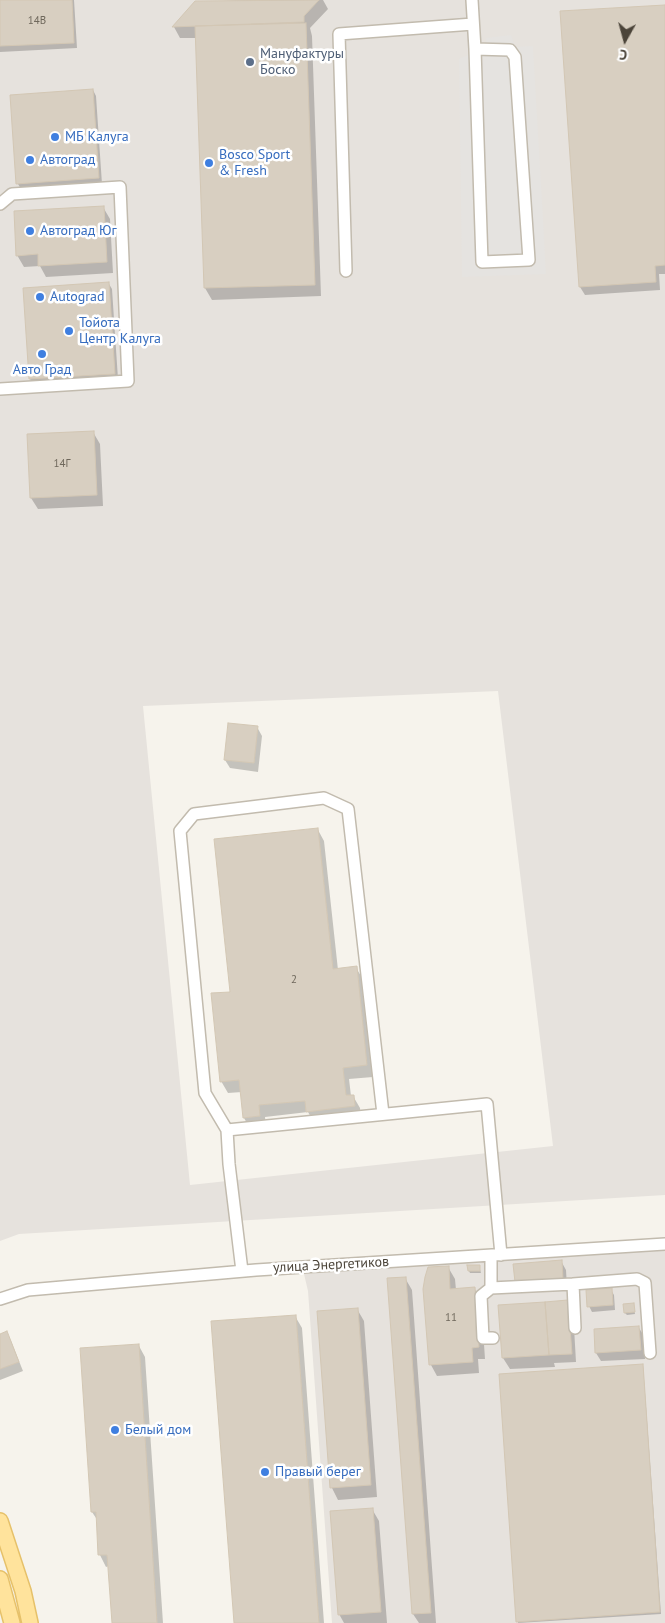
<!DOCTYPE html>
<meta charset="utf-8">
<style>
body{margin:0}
#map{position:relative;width:665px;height:1623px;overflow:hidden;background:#f6f3ec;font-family:"PT Sans",sans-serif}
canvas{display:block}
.north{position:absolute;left:600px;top:15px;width:50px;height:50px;-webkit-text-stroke:4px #fff;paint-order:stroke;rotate:187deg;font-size:14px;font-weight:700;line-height:20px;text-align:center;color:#4b4439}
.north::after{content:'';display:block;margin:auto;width:18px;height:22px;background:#4b4439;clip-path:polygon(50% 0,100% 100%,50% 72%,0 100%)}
</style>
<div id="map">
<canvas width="665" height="1623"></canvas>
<div class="north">С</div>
</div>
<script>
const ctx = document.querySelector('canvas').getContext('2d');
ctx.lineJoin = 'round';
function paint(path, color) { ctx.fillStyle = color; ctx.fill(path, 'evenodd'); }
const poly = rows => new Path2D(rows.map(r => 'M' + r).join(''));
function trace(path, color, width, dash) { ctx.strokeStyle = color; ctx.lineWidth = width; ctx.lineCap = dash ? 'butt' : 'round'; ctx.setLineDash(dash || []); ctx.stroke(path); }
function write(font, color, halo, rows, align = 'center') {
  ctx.font = font + ' "PT Sans",sans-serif'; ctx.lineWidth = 5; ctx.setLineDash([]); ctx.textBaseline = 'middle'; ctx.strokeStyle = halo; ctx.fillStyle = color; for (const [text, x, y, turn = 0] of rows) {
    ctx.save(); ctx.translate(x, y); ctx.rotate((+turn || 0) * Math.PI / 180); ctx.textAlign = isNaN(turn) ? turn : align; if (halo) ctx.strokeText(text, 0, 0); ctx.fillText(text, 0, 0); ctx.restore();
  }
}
paint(poly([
 [0,0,665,0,665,1195,19,1234,0,1241],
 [498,691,553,1146,190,1185,143,706],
 [665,1246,665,1623,332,1623,308,1291,304,1274]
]), '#e6e2dd');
paint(poly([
 [511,35,515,47,533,46,546,274,462,277,459,59,487,47,486,38]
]), '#e5e3e0');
paint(poly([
 [0,0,74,0,77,48,0,52],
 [250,0,323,0,328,9,310,28,312,36,321,296,212,300,205,288,197,38,180,38,174,27,195,2],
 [665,6,665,274,659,274,660,290,585,295,580,287],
 [93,90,96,96,102,184,21,189,18,184],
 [103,207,110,219,113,273,46,277,40,266,24,267,17,255],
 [109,284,112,289,118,379,33,384,30,379],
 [93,432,100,444,103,506,38,509,31,498],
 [257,727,262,736,258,772,230,768,225,760],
 [318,830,324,841,338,970,356,968,363,979,373,1077,349,1079,351,1096,353,1096,360,1108,361,1118,314,1123,308,1112,265,1117,266,1128,251,1130,244,1118,242,1092,228,1093,221,1081,231,993],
 [561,1261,566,1270,567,1287,521,1291],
 [479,1266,481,1273,470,1273,469,1271],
 [448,1267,455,1279,456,1290,474,1288,481,1300,485,1359,478,1359,479,1373,437,1376,431,1365],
 [405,1278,412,1290,436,1623,419,1623,413,1614],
 [611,1290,614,1295,615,1310,592,1312,589,1306],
 [568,1302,573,1310,576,1362,554,1363,555,1367,510,1369,503,1358],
 [633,1304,635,1314,627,1315,625,1313],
 [357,1309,364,1321,377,1497,338,1500,332,1488],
 [295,1316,302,1328,324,1623,235,1623],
 [639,1328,644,1336,645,1359,601,1361,596,1353],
 [6,1332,11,1341,23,1371,0,1380,0,1335],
 [139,1346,145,1357,163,1623,113,1623,109,1566,106,1567,100,1555,98,1521,92,1512],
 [643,1365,661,1614,518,1623,518,1622],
 [372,1509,379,1521,387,1623,344,1623,339,1614]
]), '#0003');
const building = poly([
 [0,0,72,0,74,43,0,46,0,0],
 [319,0,304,16,304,22,172,27,195,1,319,0],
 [665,5,665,265,655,266,656,282,579,287,560,11,665,5],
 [306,23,315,285,204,288,195,26,306,23],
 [93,89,99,178,16,184,10,95,93,89],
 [104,206,107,262,38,266,38,254,16,256,14,211,104,206],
 [109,282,115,374,29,379,23,288,109,282],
 [94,431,97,495,30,498,27,434,94,431],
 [228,723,258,726,254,763,224,760,228,723],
 [318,828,333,969,357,966,367,1065,343,1068,346,1095,354,1095,355,1106,306,1112,305,1101,259,1105,260,1116,243,1118,239,1080,220,1082,211,993,230,992,214,839,318,828],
 [562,1260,563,1279,515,1282,513,1264,562,1260],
 [467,1265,480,1265,480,1271,468,1271,467,1265],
 [449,1266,450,1289,475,1287,479,1347,472,1348,473,1362,429,1365,423,1289,425,1277,428,1267,449,1266],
 [406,1277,431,1613,412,1614,387,1278,406,1277],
 [612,1288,613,1305,587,1307,586,1290,612,1288],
 [568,1300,572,1354,549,1355,545,1302,568,1300],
 [545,1302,549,1355,502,1358,498,1305,545,1302],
 [634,1303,635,1312,624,1313,623,1304,634,1303],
 [358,1308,371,1485,330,1488,317,1311,358,1308],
 [296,1315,319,1623,234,1623,211,1321,296,1315],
 [639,1326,641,1350,595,1353,594,1329,639,1326],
 [7,1331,19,1362,0,1369,0,1334,7,1331],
 [139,1344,157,1623,112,1623,107,1555,98,1555,96,1512,91,1512,80,1348,139,1344],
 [643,1364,660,1612,516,1622,499,1374,643,1364],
 [373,1508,381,1612,338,1615,330,1511,373,1508]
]);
paint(building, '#d8cfc1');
trace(building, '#d3c7b4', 1);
const minor = poly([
 [472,0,475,49,482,262,529,260,515,57,510,50,475,49],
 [0,204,12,194,120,187,128,381,0,389],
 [346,271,339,34,473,24],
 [383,1114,348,809,324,798,194,814,180,831,205,1093,227,1130,487,1104,501,1255],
 [227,1130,229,1164,242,1271],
 [491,1256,491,1288,481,1296,483,1338,493,1338],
 [573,1284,637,1279,645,1283,650,1353],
 [491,1288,573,1284,575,1328],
 [0,1299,28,1290,256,1270,665,1244]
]);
const major = poly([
 [0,1521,23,1591,30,1623],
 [0,1579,12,1623]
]);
trace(minor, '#c2bbae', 14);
trace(major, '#e6c16a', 18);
trace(minor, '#fff', 11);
trace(major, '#ffe39c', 15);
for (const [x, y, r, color] of [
 [250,62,5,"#5c6f8a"],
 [55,137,5,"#3f7fe0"],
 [30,160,5,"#3f7fe0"],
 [209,163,5,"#3f7fe0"],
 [30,231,5,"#3f7fe0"],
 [40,297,5,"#3f7fe0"],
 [69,331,5,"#3f7fe0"],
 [42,354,5,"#3f7fe0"],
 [115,1430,5,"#3f7fe0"],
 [265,1472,5,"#3f7fe0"]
]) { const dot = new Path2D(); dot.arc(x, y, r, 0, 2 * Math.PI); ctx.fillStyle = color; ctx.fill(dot); trace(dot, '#fff', 2); }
write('11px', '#6e675b', null, [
 ["14В",37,21],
 ["14Г",62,464],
 ["2",294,980],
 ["11",451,1318]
]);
write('14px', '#4e5e75', '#fff', [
 ["Мануфактуры",260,54],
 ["Боско",260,70]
], 'left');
write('14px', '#366cbe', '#fff', [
 ["МБ Калуга",65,137],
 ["Bosco Sport",219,155],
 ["& Fresh",219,171],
 ["Автоград",40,160],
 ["Автоград Юг",40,231],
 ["Autograd",50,297],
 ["Тойота",79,323],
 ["Центр Калуга",79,339],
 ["Авто Град",42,370,"center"],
 ["Белый дом",125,1430],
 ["Правый берег",275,1472]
], 'left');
write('14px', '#4b4439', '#fff', [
 ["улица Энергетиков",331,1265,-3]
]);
</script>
